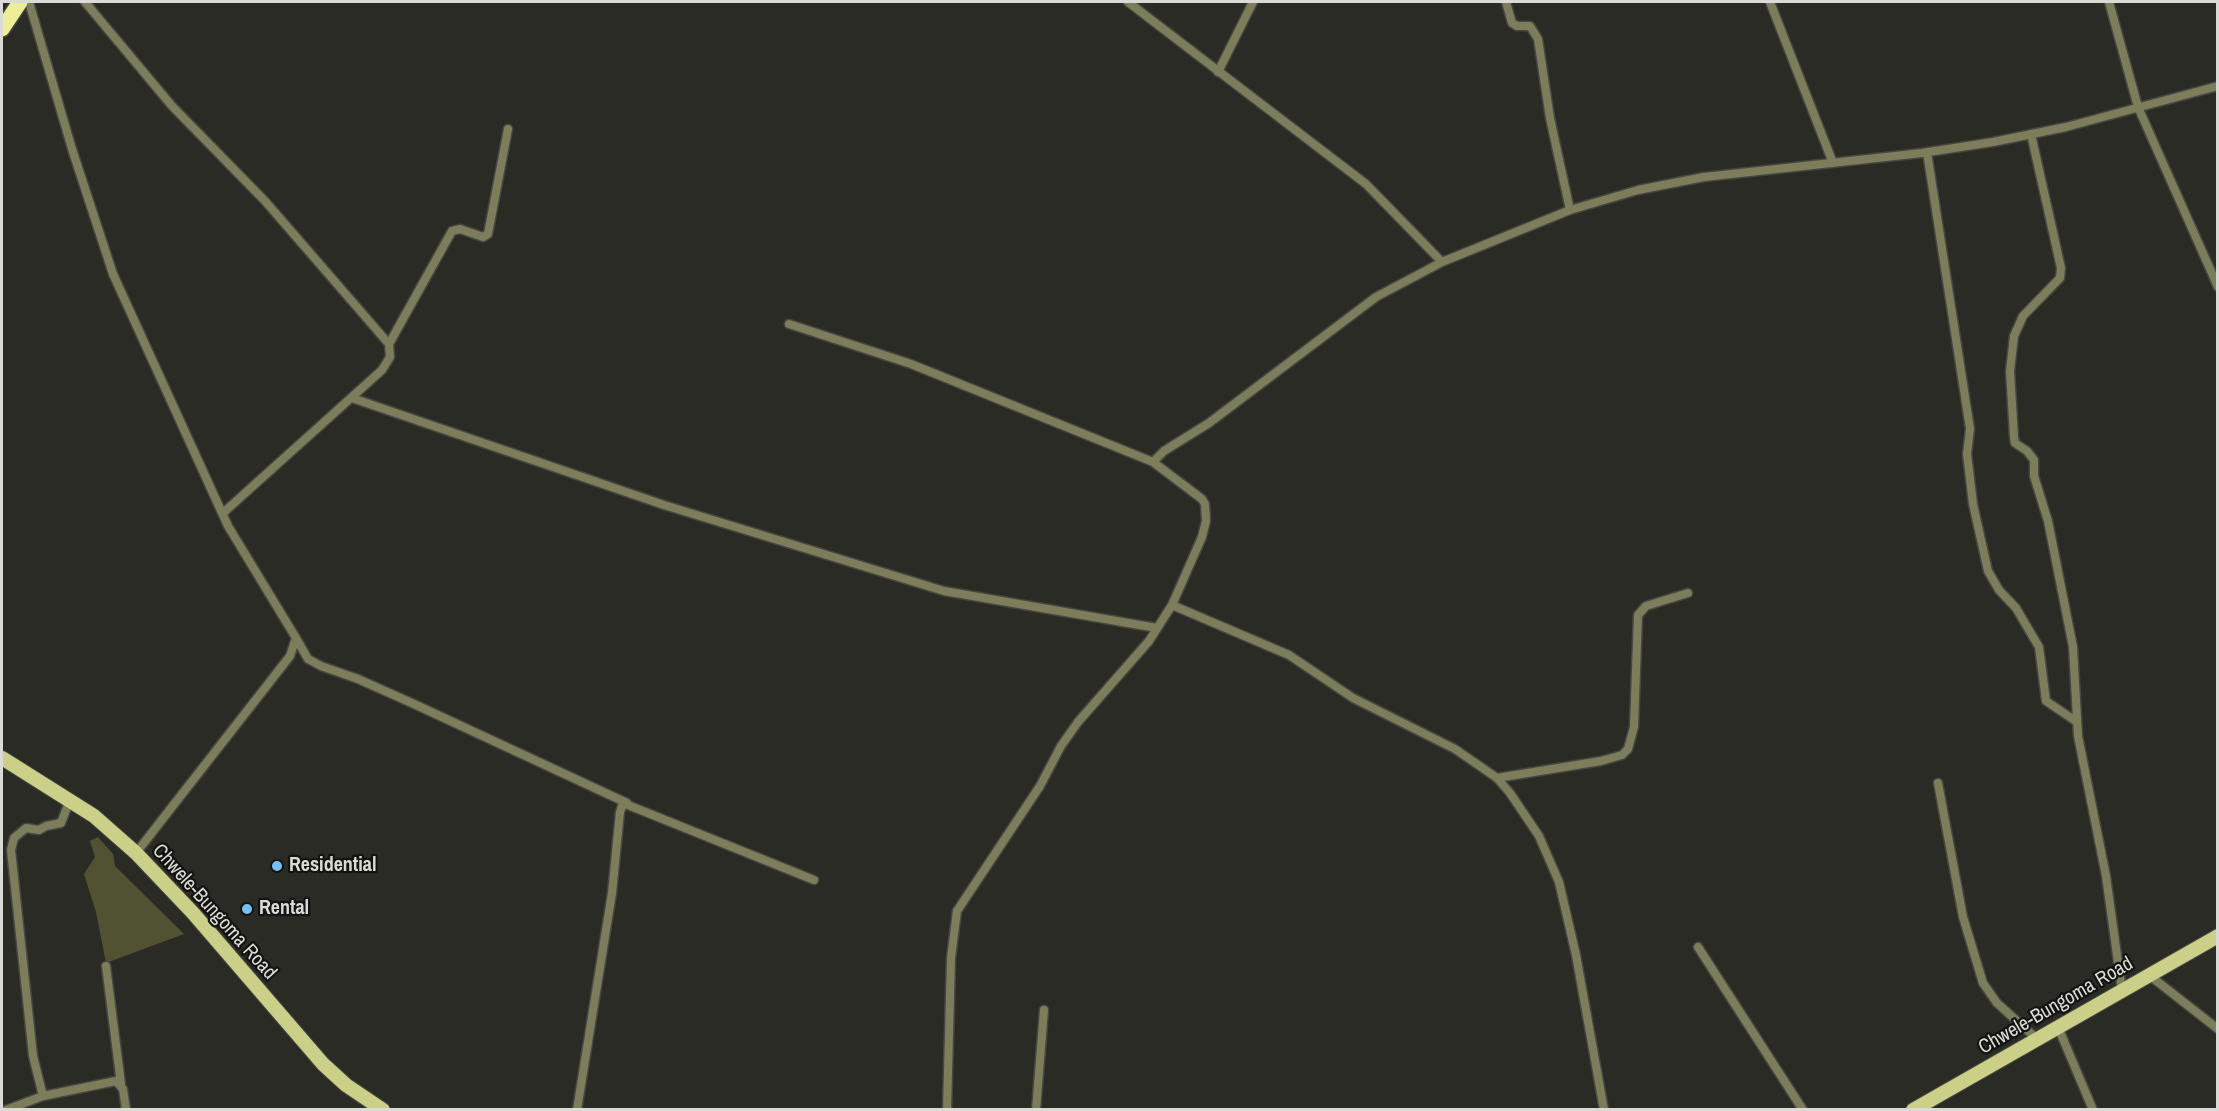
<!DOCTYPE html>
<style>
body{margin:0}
#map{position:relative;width:2219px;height:1111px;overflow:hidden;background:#2b2b25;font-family:"Archivo Narrow",sans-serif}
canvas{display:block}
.frame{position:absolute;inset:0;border:3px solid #dadbd6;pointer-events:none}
</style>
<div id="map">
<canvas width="2219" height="1111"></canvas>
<div class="frame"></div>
</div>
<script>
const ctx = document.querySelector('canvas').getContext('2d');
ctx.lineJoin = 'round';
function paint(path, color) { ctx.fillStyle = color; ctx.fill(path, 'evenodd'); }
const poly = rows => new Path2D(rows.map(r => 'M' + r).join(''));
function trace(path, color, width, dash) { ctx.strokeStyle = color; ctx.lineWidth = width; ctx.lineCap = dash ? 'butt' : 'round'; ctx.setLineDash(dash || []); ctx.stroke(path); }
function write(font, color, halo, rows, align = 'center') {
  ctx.font = font + ' "Archivo Narrow",sans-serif'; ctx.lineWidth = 4.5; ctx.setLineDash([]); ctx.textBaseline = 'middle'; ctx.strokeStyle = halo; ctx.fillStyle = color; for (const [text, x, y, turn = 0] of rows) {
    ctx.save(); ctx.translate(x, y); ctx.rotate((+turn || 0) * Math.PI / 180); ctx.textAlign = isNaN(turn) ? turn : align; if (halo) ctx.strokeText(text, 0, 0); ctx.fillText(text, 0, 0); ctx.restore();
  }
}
paint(poly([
 [98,837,113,854,115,866,184,934,106,963,96,912,84,874,95,857,90,841]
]), '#515232');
const street = poly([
 [29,2,72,149,113,274,228,526,296,638,290,656,136,853],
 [85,2,172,106,265,201,389,344,390,357,382,370,223,513],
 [1128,2,1366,184,1442,262],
 [1506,2,1512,23,1517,26,1530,26,1538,39,1550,118,1570,210],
 [1770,2,1833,163],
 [2109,2,2138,107,2218,287],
 [1218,72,1253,2],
 [2031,134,2061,268,2060,278,2023,316,2014,336,2010,371,2014,437,2015,443,2027,451,2034,460,2034,476,2048,521,2073,647,2078,736,2106,876,2122,991],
 [1927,152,1970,429,1967,454,1973,504,1988,571,1999,590,2016,608,2039,647,2046,701,2077,722],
 [789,324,911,364,1153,462],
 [389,344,452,231,460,229,483,237,488,234,508,129],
 [352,398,664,505,944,591,1157,628],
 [1172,605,1289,655,1353,698,1455,749,1497,778,1510,793,1539,836,1559,882,1576,955,1604,1110],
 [296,638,308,659,321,666,358,679,414,704,627,803],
 [1497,778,1601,761,1622,755,1628,749,1634,727,1638,615,1646,606,1688,593],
 [1938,783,1963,917,1983,983,1997,1003,2037,1039],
 [1698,947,1803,1110],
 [106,966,121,1084],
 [2149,975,2218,1029],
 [2058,1027,2093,1110],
 [43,1096,33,1056,11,850,14,838,26,828,39,830,46,826,61,823,70,800],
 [6,1110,43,1096,116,1081,123,1089,126,1110],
 [577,1110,612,893,620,812,623,803,814,880],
 [947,1110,951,958,957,911,1040,786,1061,746,1078,722,1149,641,1172,605,1202,537,1206,521,1205,504,1202,499,1153,462,1164,451,1209,423,1376,297,1442,262,1570,210,1638,190,1704,177,1922,153,1993,142,2066,127,2218,86],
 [1036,1110,1044,1010]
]);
const primary = poly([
 [2,758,94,816,136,853,193,913,323,1064,346,1085,383,1110],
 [1913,1110,2218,936]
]);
const highway = poly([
 [2,29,20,2]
]);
trace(street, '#474741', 11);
trace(primary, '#474741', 16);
trace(highway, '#474741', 18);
trace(street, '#7b7d5b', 8);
trace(primary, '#cccf87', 14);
trace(highway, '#ecef98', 15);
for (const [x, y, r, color] of [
 [277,866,6,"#75c0f6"],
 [247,909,6,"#75c0f6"]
]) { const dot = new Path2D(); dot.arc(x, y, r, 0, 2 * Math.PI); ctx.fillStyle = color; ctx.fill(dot); trace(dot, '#131411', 2); }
write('bold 20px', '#dadbd6', '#131411', [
 ["Residential",289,866],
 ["Rental",259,909]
], 'left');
write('20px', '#dadbd6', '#131411', [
 ["Chwele-Bungoma Road",214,912,48],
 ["Chwele-Bungoma Road",2056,1006,-30]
]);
</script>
